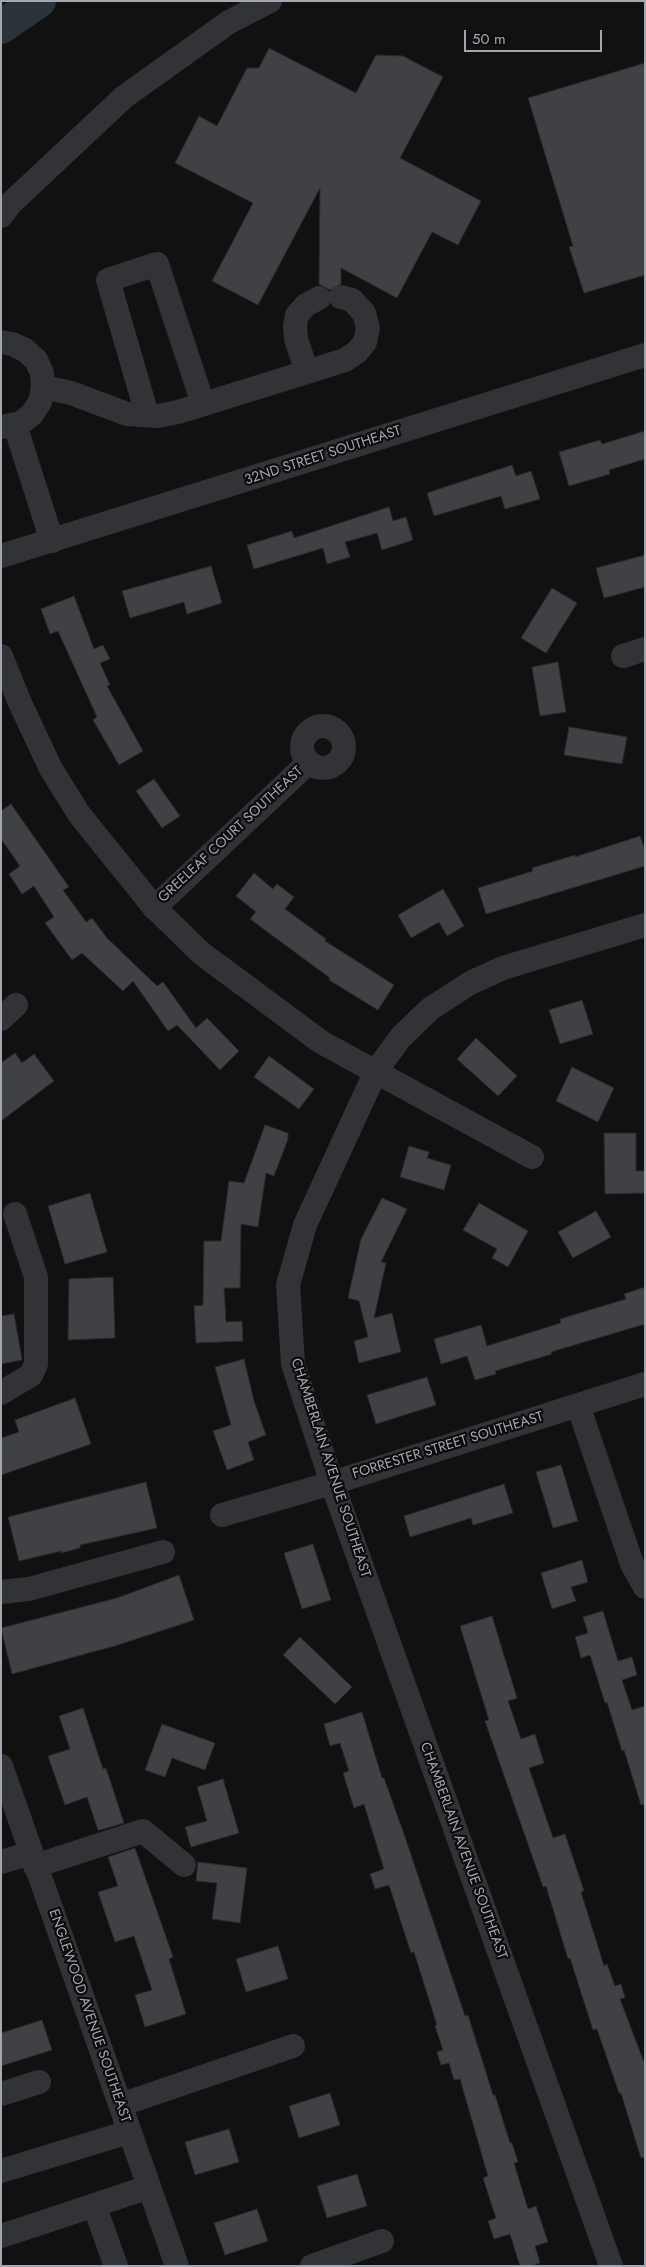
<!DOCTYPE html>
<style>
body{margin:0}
#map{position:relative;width:646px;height:2267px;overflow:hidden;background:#111112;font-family:Jost,sans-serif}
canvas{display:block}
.frame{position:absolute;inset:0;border:2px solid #a4a7b1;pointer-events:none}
.scale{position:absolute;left:464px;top:30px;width:138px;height:22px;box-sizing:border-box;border:2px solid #a4a7b1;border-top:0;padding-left:6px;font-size:15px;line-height:18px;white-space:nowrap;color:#a4a7b1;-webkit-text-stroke:4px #0c0c0d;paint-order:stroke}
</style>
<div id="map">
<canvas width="646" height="2267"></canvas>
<div class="frame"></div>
<div class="scale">50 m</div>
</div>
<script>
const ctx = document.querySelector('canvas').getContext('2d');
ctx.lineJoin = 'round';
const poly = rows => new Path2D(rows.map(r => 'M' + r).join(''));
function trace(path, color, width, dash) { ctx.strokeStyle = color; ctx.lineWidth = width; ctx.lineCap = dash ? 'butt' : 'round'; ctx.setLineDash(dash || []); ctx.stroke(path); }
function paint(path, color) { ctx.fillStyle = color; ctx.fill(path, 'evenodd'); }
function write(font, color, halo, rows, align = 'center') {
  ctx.font = font + ' Jost,sans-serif'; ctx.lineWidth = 4.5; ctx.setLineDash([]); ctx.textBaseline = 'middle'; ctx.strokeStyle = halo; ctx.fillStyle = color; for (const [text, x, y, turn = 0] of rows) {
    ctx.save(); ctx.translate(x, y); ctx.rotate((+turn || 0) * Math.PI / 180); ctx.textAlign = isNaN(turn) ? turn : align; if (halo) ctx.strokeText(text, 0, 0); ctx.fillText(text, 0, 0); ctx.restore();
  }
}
trace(poly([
 [1,27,39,1]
]), '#2c3239', 34);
const building = poly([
 [269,48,356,93,376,55,403,56,443,77,400,158,481,201,458,245,432,232,397,298,341,268,341,284,330,290,319,284,320,188,258,305,212,281,253,203,175,163,199,116,217,126,247,68,259,68,269,48],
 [645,63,645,275,584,293,569,247,573,246,528,98,645,63],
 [645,431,645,459,609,470,610,474,569,486,559,452,600,440,602,444,645,431],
 [512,465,516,476,531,471,540,499,505,509,501,496,434,516,427,493,512,465],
 [389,507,393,521,406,517,413,540,382,550,377,533,345,542,350,557,327,564,323,548,254,569,247,545,292,531,294,538,389,507],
 [645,555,645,587,604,598,596,568,645,555],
 [211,566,222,603,187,614,184,602,130,618,122,591,211,566],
 [552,588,577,603,546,653,521,638,552,588],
 [74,596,94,649,103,645,110,659,100,663,110,685,107,686,143,751,119,765,93,720,97,717,58,631,50,634,41,609,74,596],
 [558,662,566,712,540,716,532,667,558,662],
 [569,727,627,737,622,764,564,755,569,727],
 [154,779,180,816,162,828,136,791,154,779],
 [11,804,69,887,63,890,86,922,92,918,107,938,157,986,163,982,196,1028,207,1018,239,1051,220,1070,177,1025,168,1031,133,981,123,991,82,953,72,960,45,923,54,917,34,886,22,894,9,874,20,866,1,839,1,811,11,804],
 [640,836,645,850,645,866,486,914,478,888,533,871,532,868,575,855,575,857,640,836],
 [254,873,273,889,277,884,294,897,285,909,326,939,325,941,394,985,378,1010,329,980,330,978,250,919,256,912,236,896,254,873],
 [443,889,464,926,447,936,439,922,411,938,398,915,443,889],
 [582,1000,593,1034,560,1044,549,1010,582,1000],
 [476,1038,517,1076,498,1096,457,1059,476,1038],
 [15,1053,22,1063,34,1054,54,1081,1,1121,1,1063,15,1053],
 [269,1056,314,1089,299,1109,254,1077,269,1056],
 [572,1067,614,1088,598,1122,556,1101,572,1067],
 [265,1125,288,1133,288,1139,274,1176,266,1173,258,1227,241,1224,240,1288,224,1288,226,1322,242,1321,243,1341,196,1343,194,1306,203,1305,204,1241,221,1241,229,1181,244,1183,265,1125],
 [604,1133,636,1133,636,1171,645,1171,645,1193,605,1194,604,1133],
 [409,1146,429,1152,427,1158,451,1165,444,1190,400,1177,409,1146],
 [90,1193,107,1252,65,1264,48,1206,90,1193],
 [382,1198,407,1209,381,1262,386,1263,374,1318,392,1313,401,1352,359,1363,354,1341,368,1337,359,1301,348,1298,361,1239,382,1198],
 [479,1203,528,1231,508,1267,492,1258,497,1249,463,1230,479,1203],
 [596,1211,611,1237,573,1258,558,1232,596,1211],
 [113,1277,115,1338,68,1340,69,1279,113,1277],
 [645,1287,645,1324,551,1352,552,1354,495,1371,496,1374,475,1380,467,1356,441,1364,434,1339,481,1325,487,1346,561,1323,560,1319,626,1299,624,1294,645,1287],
 [14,1314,22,1360,1,1364,1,1316,14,1314],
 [244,1359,254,1401,266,1435,248,1442,254,1460,227,1470,213,1431,231,1425,215,1367,244,1359],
 [427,1377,436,1405,376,1424,367,1395,427,1377],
 [75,1398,91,1444,1,1475,1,1438,19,1432,15,1420,75,1398],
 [561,1465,578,1521,553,1528,536,1472,561,1465],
 [146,1482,157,1528,80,1545,80,1548,61,1553,61,1551,19,1561,8,1517,146,1482],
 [504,1484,513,1513,473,1525,471,1518,410,1537,404,1516,504,1484],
 [313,1544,331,1600,302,1609,284,1553,313,1544],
 [582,1560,588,1582,571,1587,576,1601,552,1609,541,1573,582,1560],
 [179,1575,194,1620,118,1645,12,1674,1,1628,117,1598,179,1575],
 [603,1611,618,1661,632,1657,637,1675,622,1680,632,1710,645,1706,645,1804,641,1805,624,1750,622,1751,607,1702,605,1703,590,1655,581,1658,575,1637,588,1633,583,1617,603,1611],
 [492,1616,517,1698,508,1701,521,1739,535,1734,544,1763,529,1768,553,1838,565,1834,584,1891,581,1892,604,1966,607,1964,615,1986,621,1984,625,1998,620,1999,645,2065,645,2157,641,2158,621,2093,619,2093,597,2029,593,2030,570,1958,568,1959,546,1886,543,1887,485,1721,489,1720,460,1626,492,1616],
 [300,1637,352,1687,335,1704,283,1655,300,1637],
 [83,1708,103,1769,106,1768,124,1823,100,1830,98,1830,87,1797,65,1805,48,1756,70,1749,59,1716,83,1708],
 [362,1712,382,1778,384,1778,405,1837,465,2016,468,2015,493,2095,495,2095,510,2143,512,2143,518,2162,514,2163,528,2209,536,2206,548,2242,535,2246,540,2263,531,2266,520,2266,510,2234,494,2239,488,2221,496,2218,483,2178,488,2176,460,2079,454,2080,449,2063,441,2065,437,2052,443,2050,435,2026,437,2025,414,1952,411,1953,389,1885,375,1889,370,1874,384,1869,364,1804,354,1808,343,1773,349,1771,340,1743,330,1746,324,1724,362,1712],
 [162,1724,215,1743,205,1770,172,1758,165,1777,145,1770,162,1724],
 [223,1779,239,1833,191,1847,185,1827,207,1821,197,1787,223,1779],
 [135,1848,173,1957,169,1959,186,2014,145,2027,135,1995,152,1990,134,1936,115,1942,98,1892,118,1886,108,1857,135,1848],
 [198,1862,247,1868,240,1923,212,1919,217,1883,196,1881,198,1862],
 [278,1946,288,1979,246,1992,236,1959,278,1946],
 [42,2020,52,2050,1,2066,1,2033,42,2020],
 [330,2093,340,2125,299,2138,289,2106,330,2093],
 [229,2129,239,2162,195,2175,185,2142,229,2129],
 [357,2174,367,2206,327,2218,317,2186,357,2174],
 [257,2209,268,2241,225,2255,214,2223,257,2209]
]);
paint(building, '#404145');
trace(building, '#2b2b2d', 1);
trace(poly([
 [1,216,10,204,124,97,229,22,270,1],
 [319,298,306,305,297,315,295,326,296,339,307,372,345,360,357,352,365,342,368,328,364,313,352,300,341,297],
 [1,342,12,344,25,350,36,360,42,373,43,387,40,402,32,414,21,423,1,427],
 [43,387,71,393,127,414,158,416,178,412,307,372],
 [143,415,144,404,108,280,157,264,203,404],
 [15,425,52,541],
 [1,556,645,355],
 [1,656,20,703,51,769,79,814,153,906,201,953,321,1042,532,1157],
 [623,656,645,649],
 '302 747a21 21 0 1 1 42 0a21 21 0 1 1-42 0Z',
 [154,908,308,763],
 [1,1019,16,1005],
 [1,1393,31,1375,36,1364,36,1277,15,1214],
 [578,1405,632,1564,645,1587],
 [222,1515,332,1483,645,1384],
 [1,1592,29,1589,163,1552],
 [1,1766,177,2266],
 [1,1862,31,1853],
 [35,1866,143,1831,184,1865],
 [1,2094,39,2082],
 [120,2105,293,2046],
 [1,2171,129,2132],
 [94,2205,116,2266],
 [1,2236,149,2187],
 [312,2266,382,2241],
 [611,2266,332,1483,293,1364,288,1285,305,1225,376,1071,401,1037,430,1009,470,983,503,968,645,925]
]), '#323336', 24);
write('14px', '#a4a7b1', '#0c0c0d', [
 ["32ND STREET SOUTHEAST",323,456,-18],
 ["GREELEAF COURT SOUTHEAST",231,835,-43],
 ["FORRESTER STREET SOUTHEAST",448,1446,-17],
 ["CHAMBERLAIN AVENUE SOUTHEAST",330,1468,72],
 ["CHAMBERLAIN AVENUE SOUTHEAST",463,1851,70],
 ["ENGLEWOOD AVENUE SOUTHEAST",89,2016,71]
]);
</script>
